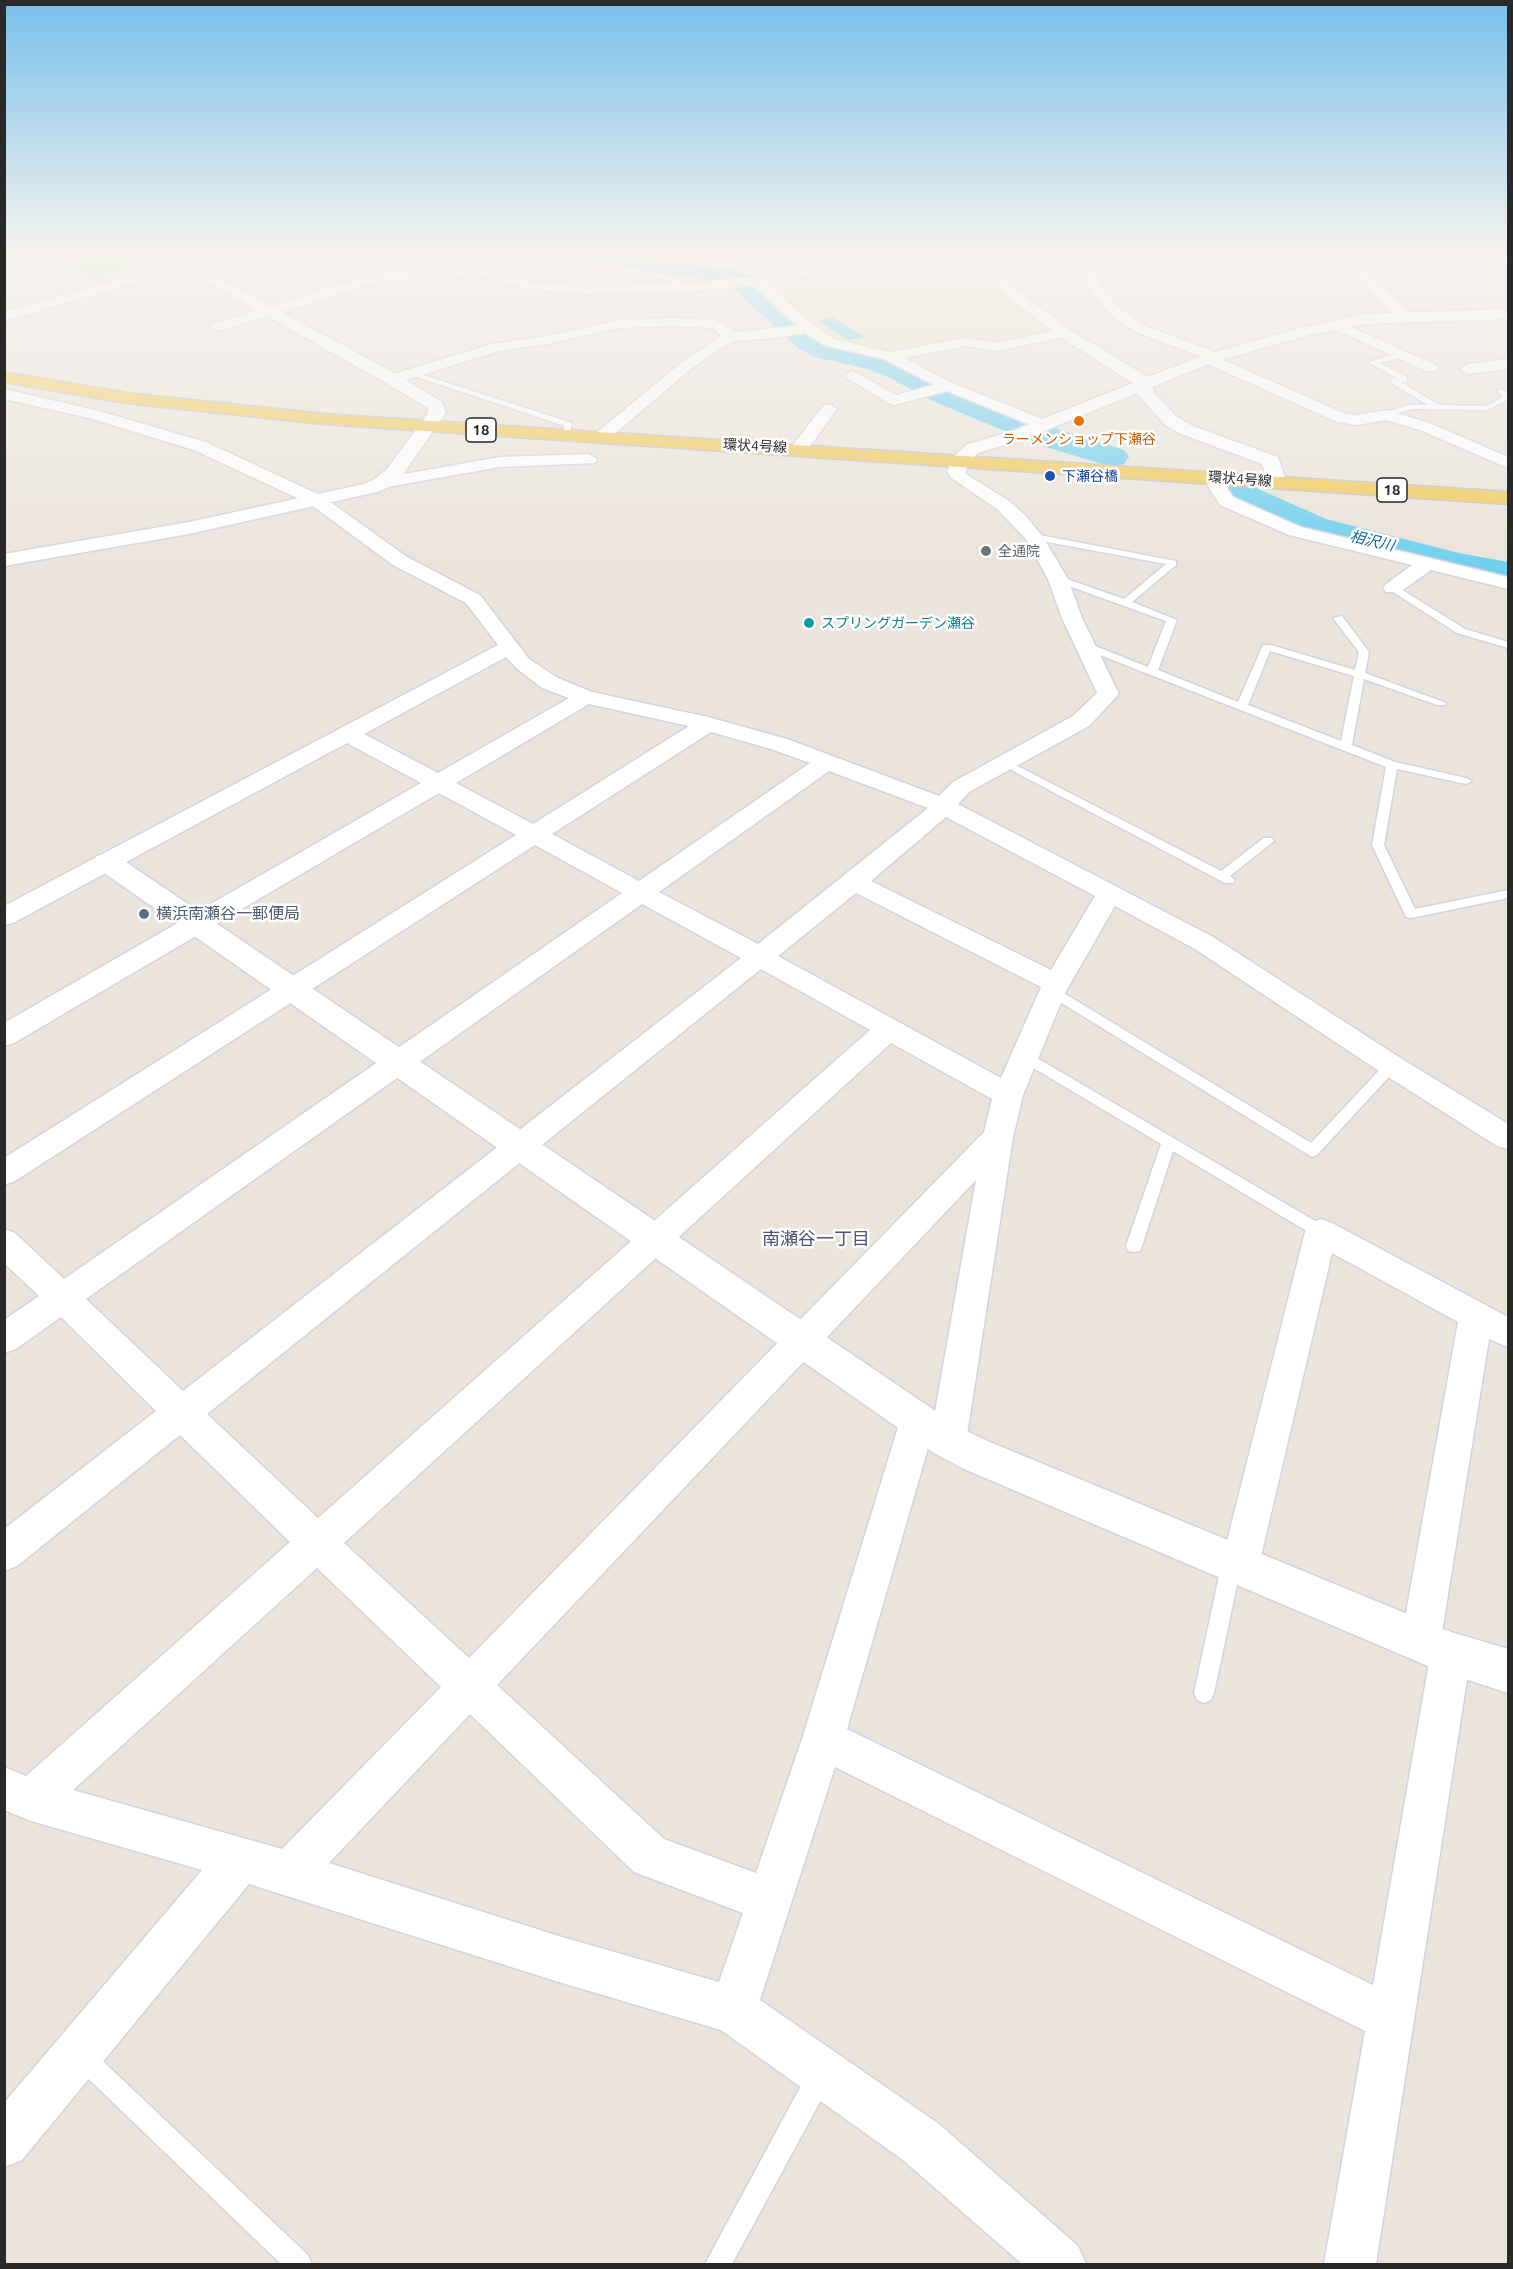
<!DOCTYPE html>
<meta charset="utf-8">
<style>
body{margin:0}
#map{position:relative;width:1513px;height:2269px;overflow:hidden;background:#ebe4db;font-family:Ubuntu,sans-serif}
canvas{display:block}
.frame{position:absolute;inset:0;border:6px solid #292929;pointer-events:none}
</style>
<div id="map">
<canvas width="1513" height="2269"></canvas>
<div class="frame"></div>
</div>
<script>
const ctx = document.querySelector('canvas').getContext('2d');
ctx.lineJoin = 'round';
function paint(path, color) { ctx.fillStyle = color; ctx.fill(path, 'evenodd'); }
const poly = rows => new Path2D(rows.map(r => 'M' + r).join(''));
function trace(path, color, width, dash) { ctx.strokeStyle = color; ctx.lineWidth = width; ctx.lineCap = dash ? 'butt' : 'round'; ctx.setLineDash(dash || []); ctx.stroke(path); }
function write(font, color, halo, rows, align = 'center') {
  ctx.font = font + ' Ubuntu,"Noto Sans JP",sans-serif'; ctx.lineWidth = 5; ctx.setLineDash([]); ctx.textBaseline = 'middle'; ctx.strokeStyle = halo; ctx.fillStyle = color; for (const [text, x, y, turn = 0] of rows) {
    ctx.save(); ctx.translate(x, y); ctx.rotate((+turn || 0) * Math.PI / 180); ctx.textAlign = isNaN(turn) ? turn : align; if (halo) ctx.strokeText(text, 0, 0); ctx.fillText(text, 0, 0); ctx.restore();
  }
}
paint(poly([
 [934,254,952,254,1050,332,1003,343,886,353,841,343,804,322,764,285,769,281]
]), '#ede1ca');
paint(poly([
 [85,254,125,254,143,265,97,278,61,267,62,264]
]), '#b2e297');
paint(poly([
 [833,318,865,337,849,340,818,321]
]), '#6ecfee');
paint(poly([
 [591,254,638,254,744,269,819,335,836,344,887,355,912,364,957,388,1060,430,1124,450,1129,457,1124,464,1112,467,1036,444,935,402,890,378,867,369,815,357,797,347,726,282,637,270,595,260,591,254],
 [1241,484,1254,487,1326,519,1459,553,1508,562,1508,586,1458,576,1300,535,1228,503,1223,495,1228,487,1241,484]
]), '#6ecfee');
const service = poly([
 [61,254,70,254,42,268,101,287,101,289,69,281,37,291,37,289,63,279,33,268,61,254],
 [354,254,362,254,397,276,392,277,354,254],
 [438,254,445,254,459,273,455,273,438,254],
 [563,254,565,257,541,259,483,275,480,273,541,255,563,254],
 [603,264,672,276,685,286,680,287,668,279,601,267,603,264],
 [288,269,292,269,334,292,329,293,288,271,288,269],
 [1402,353,1405,357,1379,363,1407,377,1407,381,1401,382,1439,405,1486,406,1503,397,1497,391,1501,389,1508,393,1508,400,1487,410,1412,409,1384,417,1384,413,1408,405,1428,405,1391,383,1391,379,1397,378,1368,362,1402,353],
 [408,370,572,423,569,436,565,438,561,436,565,426,408,374,408,370],
 [1034,534,1176,561,1176,565,1132,602,1177,620,1158,670,1238,702,1263,645,1271,645,1355,670,1359,652,1333,618,1342,616,1369,652,1365,673,1446,703,1445,705,1437,705,1364,679,1352,745,1395,762,1466,778,1472,781,1466,784,1397,769,1384,845,1415,909,1508,890,1508,898,1411,918,1406,917,1372,845,1386,767,1082,648,1082,644,1090,644,1148,667,1166,621,1055,581,1055,577,1061,577,1124,599,1166,564,1031,539,1031,535,1034,534],
 [1270,651,1354,676,1341,741,1248,705,1270,651],
 [1390,586,1396,586,1465,629,1508,642,1508,648,1457,633,1390,590,1390,586],
 [1006,760,1221,871,1264,838,1272,838,1274,841,1230,876,1235,880,1233,883,1225,883,1002,765,1000,763,1006,760],
 [1052,986,1311,1143,1387,1062,1397,1062,1399,1066,1317,1155,1312,1157,1047,994,1045,991,1052,986],
 [1025,1051,1327,1228,1329,1232,1327,1236,1321,1238,1315,1236,1173,1151,1142,1246,1140,1251,1134,1252,1128,1251,1126,1246,1161,1144,1020,1060,1018,1056,1020,1052,1025,1051],
 [1232,1553,1239,1556,1242,1562,1214,1693,1211,1700,1204,1703,1197,1700,1194,1693,1222,1562,1225,1556,1232,1553],
 [82,2045,90,2049,308,2255,312,2264,281,2264,74,2065,70,2057,74,2049,82,2045],
 [819,2066,828,2069,831,2078,828,2087,732,2264,705,2264,810,2069,819,2066]
]);
const minor = poly([
 [636,254,675,254,731,261,765,270,765,275,889,254,919,254,913,258,767,283,813,325,834,339,889,352,966,338,997,343,1064,329,1069,330,1071,333,1069,336,997,351,966,346,904,358,953,383,1050,422,1052,425,1044,430,1038,428,947,391,894,405,888,403,844,376,852,371,857,373,896,395,934,385,884,359,824,345,805,333,774,338,735,341,723,346,691,369,606,441,600,443,594,441,592,438,594,435,681,363,722,336,712,328,673,326,619,328,552,343,499,351,392,384,384,379,387,376,492,344,552,335,619,320,673,318,716,320,735,332,797,326,753,285,697,291,584,294,526,289,483,277,394,280,369,285,223,330,213,330,211,327,213,324,362,278,394,272,483,269,527,281,584,286,697,283,756,276,730,269,642,258,636,254],
 [1065,254,1214,254,1208,258,1164,263,1090,259,1102,288,1123,311,1146,326,1220,354,1221,359,1346,414,1357,415,1387,410,1432,424,1508,457,1508,468,1420,430,1386,420,1357,425,1337,422,1203,362,1202,357,1136,332,1113,317,1089,289,1077,258,1066,257,1065,254],
 [1322,254,1334,254,1334,257,1359,263,1409,313,1411,316,1409,319,1399,319,1349,269,1323,262,1322,254],
 [183,261,190,265,188,268,4,321,4,312,183,261],
 [1335,320,1436,365,1439,368,1436,371,1426,371,1330,327,1328,324,1335,320],
 [1508,359,1508,369,1468,374,1460,369,1468,364,1508,359],
 [4,389,99,411,206,442,322,496,407,557,480,595,529,659,558,678,592,692,708,717,787,739,939,796,953,782,1073,716,1097,693,1062,618,1048,579,1026,539,997,509,950,477,947,471,953,456,965,456,967,460,966,474,1009,501,1026,516,1043,537,1068,579,1082,618,1119,694,1089,726,969,792,958,804,1213,937,1402,1059,1508,1124,1508,1149,1497,1146,1382,1073,1195,949,1115,906,1066,991,1023,1095,1013,1137,966,1441,961,1452,948,1457,935,1452,930,1441,847,1729,1373,1985,1430,1657,1421,1661,1407,1655,1401,1641,1458,1322,1332,1253,1259,1565,1254,1578,1240,1583,1226,1578,1221,1565,1305,1232,1310,1223,1321,1219,1332,1223,1508,1317,1508,1347,1489,1339,1441,1638,1451,1634,1465,1640,1471,1654,1376,2264,1324,2264,1365,2031,835,1767,760,2000,939,2124,1078,2246,1086,2264,1022,2264,903,2160,721,2030,562,1983,249,1884,22,2160,4,2167,4,2103,202,1870,31,1821,4,1810,4,1767,26,1776,290,1542,180,1435,17,1566,4,1571,4,1529,156,1411,61,1317,16,1349,4,1353,4,1320,39,1296,4,1263,4,1229,15,1233,64,1279,622,893,535,845,15,1181,4,1185,4,1158,516,835,439,793,14,1043,4,1046,4,1023,421,783,347,743,13,923,4,925,4,906,498,645,466,603,393,565,310,504,194,450,89,418,4,399,4,389],
 [506,657,515,667,542,688,569,698,438,773,364,734,506,657],
 [589,704,689,726,533,824,456,783,589,704],
 [711,732,771,749,810,763,639,881,552,834,711,732],
 [829,771,928,808,758,944,659,892,829,771],
 [946,817,1095,896,1051,970,871,881,946,817],
 [856,893,1041,987,1001,1078,778,956,856,893],
 [642,904,741,958,183,1391,86,1299,642,904],
 [761,969,870,1030,318,1518,207,1414,761,969],
 [891,1043,992,1099,984,1132,469,1658,344,1543,891,1043],
 [976,1180,934,1417,931,1410,918,1405,905,1410,900,1421,802,1739,756,1873,664,1839,497,1685,976,1180],
 [317,1568,441,1687,282,1849,73,1790,317,1568],
 [470,1714,634,1872,743,1913,719,1982,562,1937,329,1863,470,1714],
 [829,404,837,409,805,453,793,453,791,449,793,445,823,406,829,404],
 [589,454,597,459,595,463,500,467,382,488,376,487,373,483,376,479,382,478,500,457,589,454],
 [1211,472,1217,473,1233,497,1301,527,1508,577,1508,589,1431,570,1400,592,1386,592,1383,588,1386,584,1412,565,1289,535,1220,505,1202,477,1205,473,1211,472]
]);
const tertiary = poly([
 [157,254,175,254,398,375,442,402,446,413,401,477,389,487,377,492,189,534,4,566,4,554,189,522,364,484,375,479,387,469,428,413,428,408,386,383,157,254],
 [955,254,971,254,1070,330,1148,377,1202,356,1300,328,1364,314,1508,309,1508,319,1364,324,1309,335,1214,362,1152,387,1155,394,1177,417,1193,426,1278,457,1286,481,1283,485,1269,485,1262,464,1181,434,1165,425,1137,393,1027,438,978,453,966,464,959,466,952,464,950,460,966,445,1015,430,1133,383,1058,336,955,254],
 [107,854,117,856,962,1429,992,1443,1451,1632,1508,1649,1508,1693,1435,1669,964,1469,934,1453,97,868,93,862,97,856,107,854]
]);
const primary = poly([
 [4,372,126,393,324,414,1508,492,1508,504,324,424,126,403,4,382,4,372]
]);
trace(service, '#d0d4e2', 3);
trace(minor, '#d0d4e2', 3);
trace(tertiary, '#d0d4e2', 3);
trace(primary, '#c3c3c3', 3);
paint(service, '#fff');
paint(minor, '#fff');
paint(tertiary, '#fff');
paint(primary, '#f0ca5c');
const sky = ctx.createLinearGradient(0, 0, 0, 572);
sky.addColorStop(0, '#77bfea');
sky.addColorStop(0.44, '#f6f3ef');
sky.addColorStop(1, '#f6f3ef00');
ctx.fillStyle = sky;
ctx.fillRect(0, 0, 1513, 572);
for (const [x, y, r, color] of [
 [1079,421,6,"#e8710a"],
 [1050,476,6,"#1a4fb4"],
 [986,551,6,"#6b7280"],
 [809,623,6,"#0f9aa8"],
 [144,914,6,"#5c6f8a"]
]) { const dot = new Path2D(); dot.arc(x, y, r, 0, 2 * Math.PI); ctx.fillStyle = color; ctx.fill(dot); trace(dot, '#fff', 2); }
write('14px', '#c56008', '#fff', [
 ["ラーメンショップ下瀬谷",1079,439]
]);
write('14px', '#292929', '#fff', [
 ["環状4号線",755,446,3],
 ["環状4号線",1240,479,4]
]);
write('14px', '#164399', '#fff', [
 ["下瀬谷橋",1062,476]
], 'left');
write('14px', '#5b616d', '#fff', [
 ["全通院",998,551]
], 'left');
write('14px', '#0d838f', '#fff', [
 ["スプリングガーデン瀬谷",821,623]
], 'left');
for (const [x, y, w] of [
 [481,430,30],
 [1392,490,30]
]) { const box = new Path2D(); box.roundRect(x - w / 2, y - 12, w, 24, 4.5); ctx.fillStyle = '#fff'; ctx.fill(box); trace(box, '#292929', 1.5); }
write('bold 15px', '#292929', null, [
 ["18",481,430],
 ["18",1392,490]
]);
write('italic 15px', '#0e6c99', '#fff', [
 ["相沢川",1372,541,13]
]);
write('16px', '#4e5e75', '#fff', [
 ["横浜南瀬谷一郵便局",156,914]
], 'left');
write('18px', '#4a5479', '#fff', [
 ["南瀬谷一丁目",816,1239]
]);
</script>
